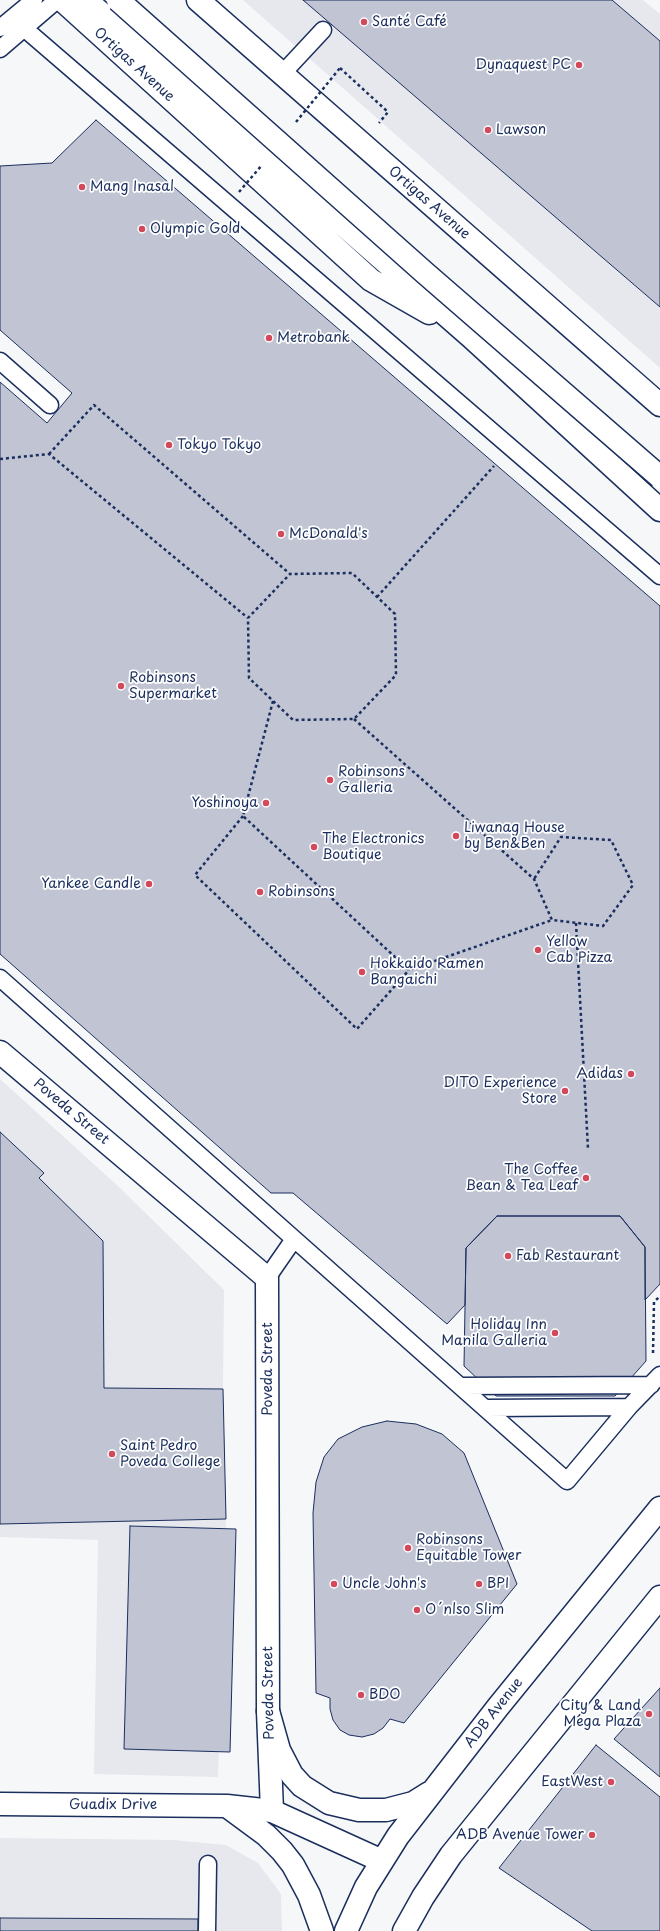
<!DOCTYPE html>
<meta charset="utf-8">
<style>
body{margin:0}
canvas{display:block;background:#f6f7f9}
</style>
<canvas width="660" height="1931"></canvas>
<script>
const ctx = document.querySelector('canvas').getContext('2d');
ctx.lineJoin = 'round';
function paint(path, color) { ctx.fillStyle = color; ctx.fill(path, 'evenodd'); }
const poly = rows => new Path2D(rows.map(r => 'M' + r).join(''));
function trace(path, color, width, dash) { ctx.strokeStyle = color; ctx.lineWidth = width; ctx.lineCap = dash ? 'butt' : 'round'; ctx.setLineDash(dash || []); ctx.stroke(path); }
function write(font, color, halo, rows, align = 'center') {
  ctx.font = font + ' "Playpen Sans",sans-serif'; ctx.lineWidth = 3.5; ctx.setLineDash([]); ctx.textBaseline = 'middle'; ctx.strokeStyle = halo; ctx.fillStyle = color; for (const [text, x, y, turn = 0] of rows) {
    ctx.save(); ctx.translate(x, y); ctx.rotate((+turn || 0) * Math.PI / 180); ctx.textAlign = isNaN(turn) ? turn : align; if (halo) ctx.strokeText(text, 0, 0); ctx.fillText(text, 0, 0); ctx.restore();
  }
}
paint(poly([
 [243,0,643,0,660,14,660,368],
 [0,1079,119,1187,224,1290,223,1389,226,1519,218,1777,94,1774,98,1540,0,1537],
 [0,1838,173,1840,226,1845,258,1863,281,1894,282,1931,0,1931]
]), '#e6e8ee');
const building = poly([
 [303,0,612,0,660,41,660,307,303,0],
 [96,120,660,606,660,1284,645,1300,645,1247,620,1216,497,1216,466,1248,465,1305,447,1324,293,1193,271,1193,0,954,0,382,47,423,72,393,0,330,0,166,52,163,96,120],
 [0,1132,44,1173,39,1178,103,1241,104,1388,223,1389,226,1519,0,1524,0,1132],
 [497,1216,620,1216,645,1247,646,1361,615,1396,496,1396,464,1366,466,1248,497,1216],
 [387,1421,416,1424,442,1434,464,1453,517,1584,404,1723,390,1719,383,1728,374,1734,362,1737,349,1735,340,1730,333,1720,330,1709,330,1698,316,1693,313,1513,316,1482,324,1457,338,1439,362,1427,387,1421],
 [130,1526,236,1529,230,1752,124,1749,130,1526],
 [660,1688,660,1777,614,1739,660,1688],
 [596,1745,660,1797,660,1931,592,1931,499,1868,596,1745],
 [0,1918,198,1919,198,1931,0,1931,0,1918]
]);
paint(building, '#c0c4d3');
trace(building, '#1b2f5e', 1);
const service = poly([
 [0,28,34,0],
 [25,29,660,576],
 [0,49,57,0],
 [282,74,323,30],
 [0,361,50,405],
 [0,978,567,1481,629,1407,660,1375],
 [267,1278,294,1239],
 [462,1386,651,1385],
 [487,1408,629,1407],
 [207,1931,208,1864]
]);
const minor = poly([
 [0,1052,267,1278,268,1711,272,1811]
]);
const tertiary = poly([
 [268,1711,279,1750,292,1775,302,1786,329,1803,359,1810,386,1810,413,1803,429,1793],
 [0,1804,227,1806,272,1811,382,1861],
 [228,1807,266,1835,282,1851,293,1865,309,1895,322,1931],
 [346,1931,366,1887,398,1836,498,1707,660,1508],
 [404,1931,423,1897,451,1855,660,1597]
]);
const primary = poly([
 [62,0,371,280,429,313],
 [86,0,470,336,660,510],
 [198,0,660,405]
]);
trace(service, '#1b2f5e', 19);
trace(minor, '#1b2f5e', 25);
trace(tertiary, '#1b2f5e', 25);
trace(primary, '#1b2f5e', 25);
trace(poly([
 [340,68,388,112,379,123],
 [49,454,94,405,290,574,352,573,395,614,396,675,354,719,293,720,249,678,248,618,290,574],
 [0,459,49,454,248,618],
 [377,597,494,466],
 [273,701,243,816,409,970,552,920],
 [354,719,534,879,552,920,603,926,633,885,611,840,561,837,534,879],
 [243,816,195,875,357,1029,409,970],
 [576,923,588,1149],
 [653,1353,654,1302,660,1296]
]), '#1b2f5e', 2.5, [3, 3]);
trace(service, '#fff', 16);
trace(minor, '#fff', 22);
trace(tertiary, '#fff', 22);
trace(primary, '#fff', 22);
const trunkBridge = poly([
 [118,0,425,273,660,477]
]);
trace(trunkBridge, '#1b2f5e', 25, []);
trace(poly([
 [296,122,340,68],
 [239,192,262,165]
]), '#1b2f5e', 2.5, [3, 3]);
trace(trunkBridge, '#fff', 22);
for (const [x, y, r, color] of [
 [364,22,4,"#d1495b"],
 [579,65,4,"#d1495b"],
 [488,130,4,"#d1495b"],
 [82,187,4,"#d1495b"],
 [142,229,4,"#d1495b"],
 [269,338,4,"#d1495b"],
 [169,445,4,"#d1495b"],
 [281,534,4,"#d1495b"],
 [121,686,4,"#d1495b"],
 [330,780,4,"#d1495b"],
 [266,803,4,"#d1495b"],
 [456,836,4,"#d1495b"],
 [314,847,4,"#d1495b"],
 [149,884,4,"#d1495b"],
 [260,892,4,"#d1495b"],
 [538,950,4,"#d1495b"],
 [362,972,4,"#d1495b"],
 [631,1074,4,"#d1495b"],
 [565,1091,4,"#d1495b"],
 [586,1178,4,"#d1495b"],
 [508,1256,4,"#d1495b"],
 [555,1333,4,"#d1495b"],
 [112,1454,4,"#d1495b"],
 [408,1548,4,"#d1495b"],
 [334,1584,4,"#d1495b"],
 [479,1584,4,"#d1495b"],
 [417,1610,4,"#d1495b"],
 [361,1695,4,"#d1495b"],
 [649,1714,4,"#d1495b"],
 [611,1782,4,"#d1495b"],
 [592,1835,4,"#d1495b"]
]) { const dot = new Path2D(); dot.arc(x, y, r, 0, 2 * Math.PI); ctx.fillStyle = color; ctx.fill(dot); trace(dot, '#fff', 1.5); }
write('14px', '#1b2f5e', '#fff', [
 ["Santé Café",372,22],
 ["Dynaquest PC",571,65,"right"],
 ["Lawson",496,130],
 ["Mang Inasal",90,187],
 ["Olympic Gold",150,229],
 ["Metrobank",277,338],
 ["Tokyo Tokyo",177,445],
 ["McDonald's",289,534],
 ["Robinsons",129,678],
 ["Supermarket",129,694],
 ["Robinsons",338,772],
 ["Galleria",338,788],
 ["Yoshinoya",258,803,"right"],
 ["Liwanag House",464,828],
 ["by Ben&Ben",464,844],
 ["The Electronics",322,839],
 ["Boutique",322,855],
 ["Yankee Candle",141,884,"right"],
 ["Robinsons",268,892],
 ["Yellow",546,942],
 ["Cab Pizza",546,958],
 ["Hokkaido Ramen",370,964],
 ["Bangaichi",370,980],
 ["Adidas",623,1074,"right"],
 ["DITO Experience",557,1083,"right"],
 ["Store",557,1099,"right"],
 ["The Coffee",578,1170,"right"],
 ["Bean & Tea Leaf",578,1186,"right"],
 ["Fab Restaurant",516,1256],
 ["Holiday Inn",547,1325,"right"],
 ["Manila Galleria",547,1341,"right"],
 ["Saint Pedro",120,1446],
 ["Poveda College",120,1462],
 ["Robinsons",416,1540],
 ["Equitable Tower",416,1556],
 ["Uncle John's",342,1584],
 ["BPI",487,1584],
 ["O´nlso Slim",425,1610],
 ["BDO",369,1695],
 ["City & Land",641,1706,"right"],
 ["Mega Plaza",641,1722,"right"],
 ["EastWest",603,1782,"right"],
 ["ADB Avenue Tower",584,1835,"right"]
], 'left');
write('14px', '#1b2f5e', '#fff', [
 ["Ortigas Avenue",134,65,42],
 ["Ortigas Avenue",429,203,41],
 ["Poveda Street",71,1112,40],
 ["Poveda Street",268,1369,-90],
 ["Poveda Street",269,1693,-91],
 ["ADB Avenue",494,1713,-52],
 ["Guadix Drive",113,1805]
]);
</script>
